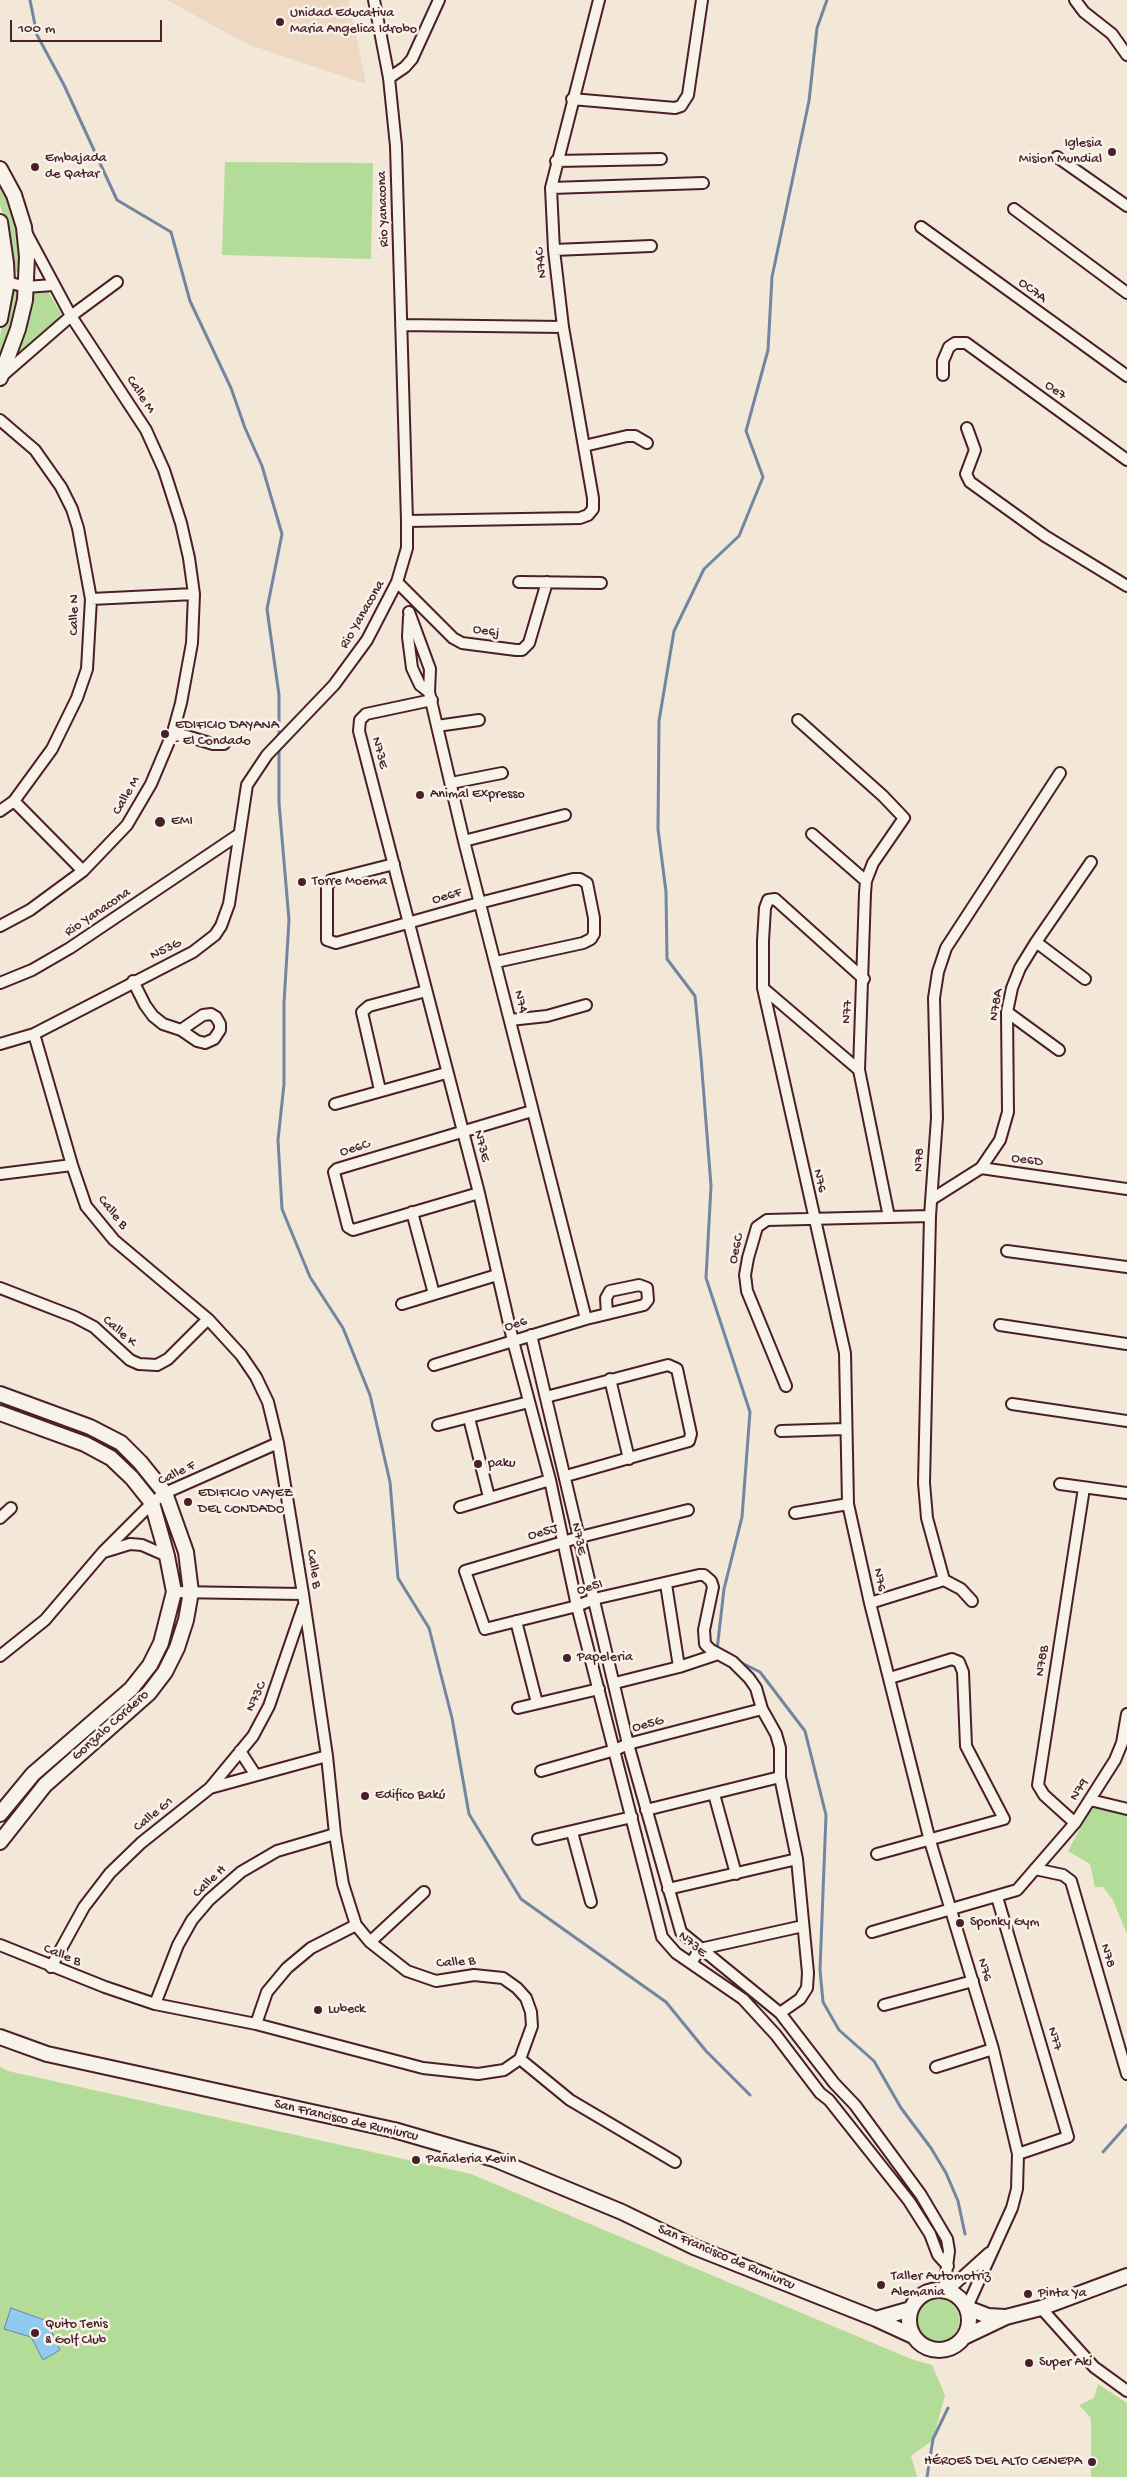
<!DOCTYPE html>
<meta charset="utf-8">
<style>
body{margin:0}
#map{position:relative;width:1127px;height:2477px;overflow:hidden;background:#f3e7d7;font-family:"Gochi Hand",sans-serif}
canvas{display:block}
.scale{position:absolute;left:10px;top:20px;width:152px;height:22px;box-sizing:border-box;border:2px solid #4a1f2b;border-top:0;padding-left:6px;font-size:15px;line-height:18px;white-space:nowrap;color:#4a1f2b;-webkit-text-stroke:4px #f7f3e8;paint-order:stroke}
</style>
<div id="map">
<canvas width="1127" height="2477"></canvas>
<div class="scale">100 m</div>
</div>
<script>
const ctx = document.querySelector('canvas').getContext('2d');
ctx.lineJoin = 'round';
function paint(path, color) { ctx.fillStyle = color; ctx.fill(path, 'evenodd'); }
const poly = rows => new Path2D(rows.map(r => 'M' + r).join(''));
function trace(path, color, width, dash) { ctx.strokeStyle = color; ctx.lineWidth = width; ctx.lineCap = dash ? 'butt' : 'round'; ctx.setLineDash(dash || []); ctx.stroke(path); }
function write(font, color, halo, rows, align = 'center') {
  ctx.font = font + ' "Gochi Hand",sans-serif'; ctx.lineWidth = 5; ctx.setLineDash([]); ctx.textBaseline = 'middle'; ctx.strokeStyle = halo; ctx.fillStyle = color; for (const [text, x, y, turn = 0] of rows) {
    ctx.save(); ctx.translate(x, y); ctx.rotate((+turn || 0) * Math.PI / 180); ctx.textAlign = isNaN(turn) ? turn : align; if (halo) ctx.strokeText(text, 0, 0); ctx.fillText(text, 0, 0); ctx.restore();
  }
}
paint(poly([
 [167,0,349,0,366,84,247,44]
]), '#eed8c2');
paint(poly([
 [225,162,373,163,371,259,222,255],
 [0,176,13,205,20,234,22,272,12,272,4,217,0,205],
 [43,288,48,292,61,313,60,318,23,352,16,349,30,293,36,289],
 [22,291,17,314,0,365,0,336,11,292],
 [0,1402,89,1433,115,1448,153,1486,146,1492,115,1457,0,1411],
 [1093,1804,1127,1805,1127,1934,1113,1900,1103,1887,1095,1887,1090,1864,1068,1851],
 [0,2067,8,2071,471,2174,911,2359,932,2365,945,2395,933,2440,911,2456,917,2477,0,2477],
 '915 2320a22 22 0 1 1 44 0a22 22 0 1 1-44 0Z',
 [1098,2384,1127,2403,1127,2477,1091,2477,1091,2418,1079,2405,1094,2398]
]), '#b3dc98');
const water = poly([
 [11,2308,47,2321,60,2350,43,2360,31,2337,4,2329,11,2308]
]);
paint(water, '#8ecbef');
trace(water, '#7386a1', 1);
trace(poly([
 [30,0,37,35,64,85,117,200,171,232,190,301,231,388,245,428,262,466,282,534,267,609,279,695,279,739],
 [279,747,279,803,289,920,284,1003,284,1084,278,1140,282,1209,310,1277,343,1328,370,1395,390,1482,398,1578,429,1628,452,1718,469,1814,521,1899,666,2002,706,2051,750,2095],
 [717,1650,724,1589,742,1517,750,1412,706,1278,711,1186,701,1058,695,996,667,959,666,892,658,829,659,721,674,631,704,569,739,536,763,477,746,431,768,350,772,277,809,101,817,28,827,0],
 [738,1661,760,1672,805,1731,826,1815,820,1970,823,2002,839,2030,874,2061,901,2108,931,2148,946,2173,958,2201,965,2234],
 [1103,2152,1127,2125],
 [927,2477,933,2439,948,2408]
]), '#7386a1', 3);
const street = poly([
 [1075,0,1084,12,1112,34,1127,55],
 [389,78,405,67,412,59,439,0],
 [572,99,675,108,681,106,688,95,702,0],
 [1057,157,1127,206],
 [556,161,661,159],
 [551,188,703,183],
 [1014,209,1127,293],
 [921,227,1127,376],
 [554,250,651,246],
 [7,282,26,287,53,285],
 [401,325,563,327],
 [943,375,943,361,949,347,955,343,966,343,1127,460],
 [2,376,71,316,117,282],
 [0,420,35,450,61,487,72,509,78,528,91,599,87,669,77,698,52,749,14,801,0,811],
 [967,428,975,450,966,474,970,482,1045,536,1127,586],
 [584,446,627,436,635,436,647,443],
 [407,521,580,518,588,515,593,509,593,498,563,327,554,250,551,188,599,0],
 [397,582,453,638,462,643,516,650,522,650,529,643,547,582],
 [519,582,601,583],
 [91,599,194,594],
 [409,612,430,669,429,692,464,841,586,1319],
 [409,617,408,637,412,668,420,685,429,692],
 [432,700,366,714,360,720,359,731,479,1193,513,1341,550,1480,577,1606,662,1937,676,1953,743,1999,776,2035,820,2093,829,2100,909,2201,930,2234,938,2255,948,2266],
 [798,720,883,796,904,818,873,863,866,881,865,893,859,1070,889,1217],
 [437,726,479,720],
 [173,732,213,744,224,744],
 [451,783,502,773],
 [14,801,83,871],
 [812,834,866,881],
 [464,841,565,815],
 [394,864,331,880,327,887,327,940,336,943,479,903,573,879,580,879,587,883,594,918,594,934,591,939,583,943,496,962],
 [0,926,30,910,83,871,127,825,151,784,173,732,181,703,192,643,194,594,189,558,181,523,164,470,146,430,71,316,27,234],
 [1036,942,1085,979],
 [864,979,775,899,768,900,765,908,763,941,763,988,845,1353,848,1504,870,1603,930,1841,993,2049,1018,2154,1017,2189,1012,2208,967,2307],
 [133,981,145,1005,153,1016,163,1024,181,1030,197,1041,205,1043,214,1039,220,1030,220,1024,216,1017,211,1014,203,1015,181,1030],
 [0,983,32,970,70,948,238,835],
 [763,988,859,1070],
 [1007,1012,1059,1050],
 [510,1020,547,1016,586,1005],
 [0,1044,34,1034,193,952,215,935,221,926,229,904,247,785,267,755,334,685,367,640,397,582,407,548,407,521,396,146,389,78,374,0],
 [380,1090,362,1012,369,1006,426,991],
 [335,1104,446,1073],
 [981,1168,1000,1140,1008,1112,1007,1012,1012,988,1020,968,1036,942,1091,862],
 [0,1174,72,1165],
 [479,1193,353,1230,348,1227,334,1172,337,1169,532,1111],
 [932,1199,981,1168,1127,1189],
 [412,1212,434,1294],
 [1007,1251,1127,1267],
 [0,1288,75,1317,94,1327,130,1360,139,1364,157,1365,168,1359,208,1319],
 [402,1304,497,1275],
 [1000,1325,1127,1344],
 [531,1335,628,1744,681,1932,780,2013,834,2083,855,2105,921,2195,947,2239,949,2251,944,2290],
 [434,1365,586,1319,607,1314,644,1305,648,1300,647,1288,639,1285,610,1291,606,1298,607,1314],
 [610,1379,629,1459],
 [786,1386,747,1291,745,1275,748,1258,757,1227,767,1220,930,1216],
 [546,1397,668,1365,677,1369,691,1434,689,1441,566,1476],
 [1012,1404,1127,1421],
 [469,1418,489,1497],
 [438,1425,529,1402],
 [781,1431,846,1429],
 [1060,1484,1127,1493],
 [460,1507,550,1480],
 [688,1510,580,1537,465,1571,485,1629,577,1606,594,1599,699,1575,704,1575,711,1581,713,1587,704,1630,705,1644,711,1650,733,1662,749,1678,756,1688,762,1709,776,1734,780,1748,780,1777,797,1859,808,1973,807,1988,800,1999,780,2013],
 [795,1513,848,1504],
 [0,1518,11,1508],
 [104,1552,130,1544,142,1545,167,1556],
 [944,1580,927,1518,924,1483,930,1216,937,1118,934,998,938,972,946,948,1060,773],
 [666,1584,679,1667],
 [174,1592,303,1594],
 [870,1603,944,1580,961,1589,972,1601],
 [516,1621,537,1703],
 [0,1656,45,1620,103,1552,152,1503,165,1493,278,1443],
 [615,1683,679,1667,718,1654],
 [518,1708,599,1689],
 [240,1751,255,1774],
 [541,1771,615,1750,628,1744,762,1709],
 [210,1788,253,1736,269,1706,303,1607],
 [714,1794,736,1874],
 [1090,1800,1127,1809],
 [646,1810,780,1777],
 [1075,1823,1044,1795,1038,1785,1084,1488],
 [572,1832,591,1902],
 [538,1839,632,1817],
 [877,1854,1004,1819,966,1746,963,1672,959,1662,952,1659,890,1678],
 [1035,1869,1063,1875,1071,1881,1127,2074],
 [668,1889,797,1859],
 [997,1897,1068,2137,1018,2154],
 [872,1932,1017,1890,1075,1823,1115,1760,1122,1743,1127,1714],
 [370,1942,424,1892],
 [0,1945,105,1987,155,2004,256,2024,423,2068,478,2074,504,2070,520,2059,532,2026,531,2012,526,1998,517,1988,503,1978,474,1975,436,1981,407,1971,370,1942,356,1925,343,1884,335,1834,327,1756,303,1594,278,1443,268,1402,256,1377,241,1355,208,1319,114,1240,86,1206,72,1165,34,1034],
 [691,1963,700,1949,803,1926],
 [51,1967,84,1907,110,1873,141,1843,210,1788,327,1756],
 [155,2004,178,1945,192,1920,209,1900,241,1872,277,1851,335,1834],
 [884,2005,973,1981],
 [256,2024,267,1992,287,1968,311,1948,356,1925],
 [520,2059,570,2100,675,2162],
 [936,2067,993,2049],
 [947,2291,989,2253],
 [1041,2308,1094,2367,1127,2391]
]);
const secondary = poly([
 [0,169,14,195,24,227,27,257,25,300,18,329,0,378],
 [0,222,6,263,7,282,0,319],
 [0,1394,90,1427,121,1443,140,1462,165,1493,186,1552,191,1592,186,1620,177,1648,165,1672,149,1693,45,1785,0,1842],
 [0,1413,85,1444,111,1458,132,1478,152,1503,167,1556,174,1592,161,1643,150,1665,131,1689,33,1774,0,1814],
 [0,2037,47,2054,394,2130,494,2159,622,2212,694,2247,876,2319,913,2336],
 '909 2320a30 30 0 1 1 60 0a30 30 0 1 1-60 0Z',
 [967,2308,988,2316,1005,2317],
 [876,2319,911,2309],
 [964,2337,1006,2317,1041,2308,1127,2276]
]);
trace(street, '#4a1f2b', 14);
trace(secondary, '#4a1f2b', 18);
trace(street, '#f7f3e8', 10);
trace(secondary, '#f7f3e8', 14);
for (const [x, y, r, color] of [
 [280,22,5,"#4a1f2b"],
 [1112,152,5,"#4a1f2b"],
 [35,167,5,"#4a1f2b"],
 [165,734,5,"#4a1f2b"],
 [420,795,5,"#4a1f2b"],
 [160,822,6,"#4a1f2b"],
 [302,882,5,"#4a1f2b"],
 [478,1464,5,"#4a1f2b"],
 [188,1502,5,"#4a1f2b"],
 [567,1658,5,"#4a1f2b"],
 [365,1796,5,"#4a1f2b"],
 [960,1923,5,"#4a1f2b"],
 [318,2010,5,"#4a1f2b"],
 [416,2160,5,"#4a1f2b"],
 [881,2285,5,"#4a1f2b"],
 [1028,2294,5,"#4a1f2b"],
 [35,2333,5,"#4a1f2b"],
 [1029,2363,5,"#4a1f2b"],
 [1092,2462,5,"#4a1f2b"]
]) { const dot = new Path2D(); dot.arc(x, y, r, 0, 2 * Math.PI); ctx.fillStyle = color; ctx.fill(dot); trace(dot, '#f7f3e8', 2); }
write('14px', '#4a1f2b', '#f7f3e8', [
 ["Unidad Educativa",290,14],
 ["Maria Angelica Idrobo",290,30],
 ["Iglesia",1102,144,"right"],
 ["Mision Mundial",1102,160,"right"],
 ["Embajada",45,159],
 ["de Qatar",45,175],
 ["EDIFICIO DAYANA",175,726],
 ["- El Condado",175,742],
 ["Animal Expresso",430,795],
 ["EMI",171,822],
 ["Torre Moema",312,882],
 ["paku",488,1464],
 ["EDIFICIO VAYEZ",198,1494],
 ["DEL CONDADO",198,1510],
 ["Papeleria",577,1658],
 ["Edifico Bakú",375,1796],
 ["Sponky Gym",970,1923],
 ["Lubeck",328,2010],
 ["Pañaleria Kevin",426,2160],
 ["Taller Automotriz",891,2277],
 ["Alemania",891,2293],
 ["Pinta Ya",1038,2294],
 ["Quito Tenis",45,2325],
 ["& Golf Club",45,2341],
 ["Super Aki",1039,2363],
 ["HÉROES DEL ALTO CENEPA",1082,2462,"right"]
], 'left');
write('14px', '#4a1f2b', '#f7f3e8', [
 ["Rio Yanacona",384,209,-92],
 ["N74C",542,263,-96],
 ["OC7A",1032,291,36],
 ["Oe7",1055,391,36],
 ["Calle M",140,395,57],
 ["Calle N",75,615,-90],
 ["Rio Yanacona",363,615,-60],
 ["Oe6j",486,632,9],
 ["N73E",379,753,75],
 ["Calle M",127,796,-60],
 ["Oe6F",447,897,-16],
 ["Rio Yanacona",98,913,-34],
 ["N53G",166,950,-26],
 ["N74",520,1002,76],
 ["N78A",997,1005,-81],
 ["N77",848,1012,-86],
 ["N73E",481,1146,75],
 ["Oe6C",355,1149,-17],
 ["N78",920,1160,-87],
 ["Oe6D",1027,1161,8],
 ["N76",819,1181,77],
 ["Calle B",112,1213,51],
 ["Oe6C",737,1249,-77],
 ["Oe6",516,1325,-17],
 ["Calle K",119,1332,41],
 ["Calle F",177,1474,-26],
 ["Oe5J",543,1533,-16],
 ["N73E",578,1539,78],
 ["Calle B",313,1569,81],
 ["N76",879,1580,78],
 ["Oe5I",590,1588,-17],
 ["N78B",1043,1661,-81],
 ["N73C",257,1697,-65],
 ["Oe5G",648,1725,-15],
 ["Gonzalo Cordero",111,1726,-42],
 ["N79",1080,1790,-58],
 ["Calle G1",154,1815,-39],
 ["Calle H",210,1882,-44],
 ["N73E",692,1945,40],
 ["Calle B",62,1956,22],
 ["N78",1107,1956,74],
 ["Calle B",456,1963,-4],
 ["N76",984,1970,73],
 ["N77",1054,2039,73],
 ["San Francisco de Rumiurcu",346,2121,13],
 ["San Francisco de Rumiurcu",726,2258,23]
]);
</script>
